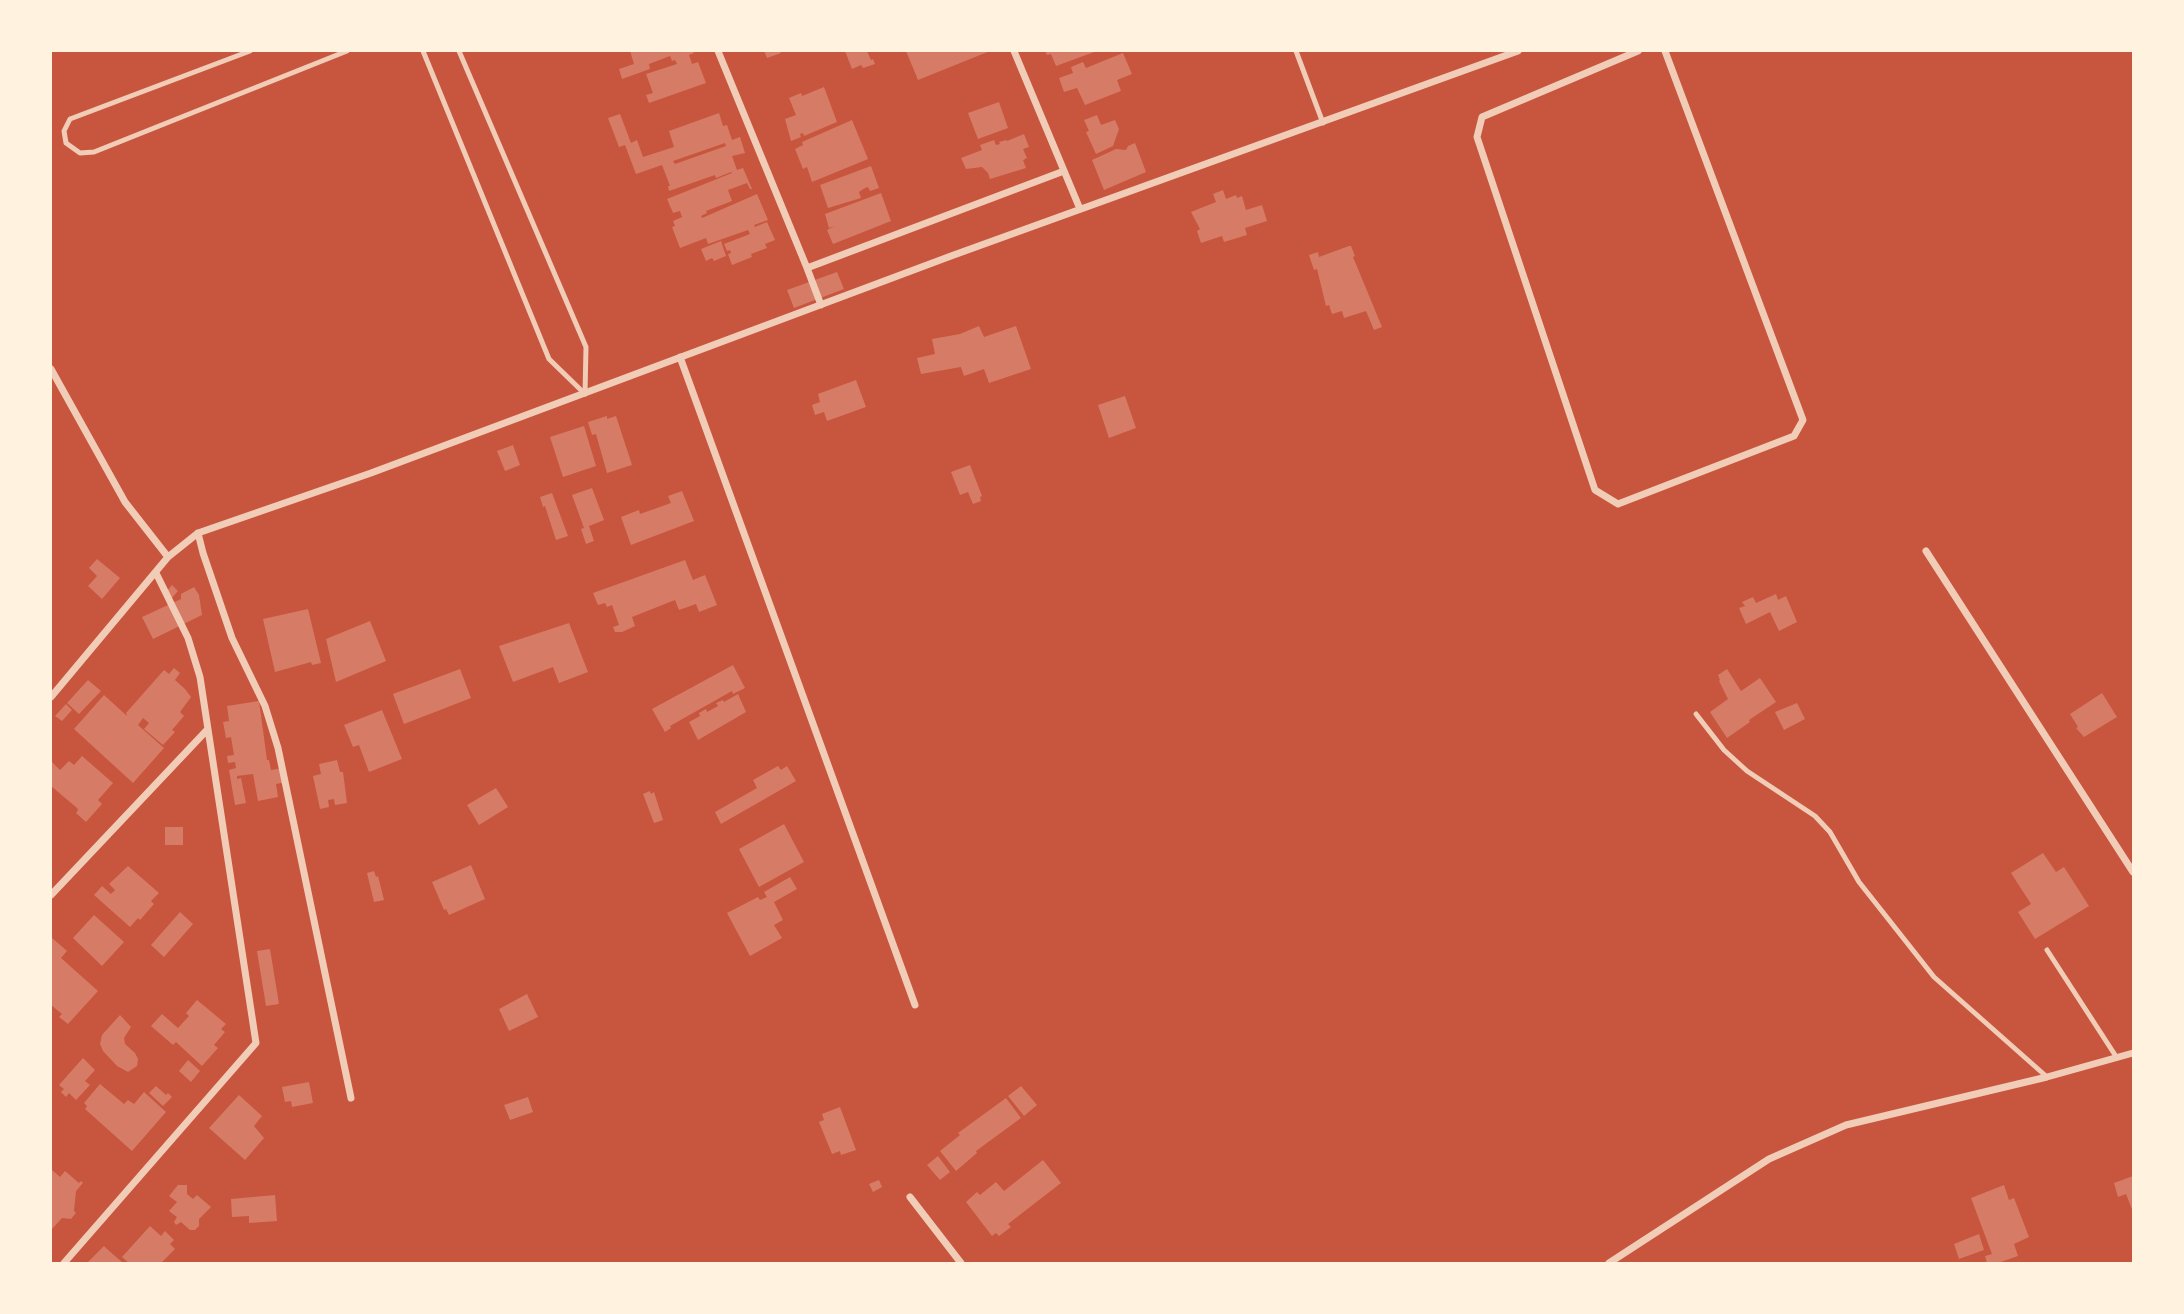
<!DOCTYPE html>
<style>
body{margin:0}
#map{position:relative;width:2184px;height:1314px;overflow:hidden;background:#c8553d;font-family:"Source Sans 3",sans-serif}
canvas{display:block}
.frame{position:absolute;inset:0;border:52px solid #fff3e0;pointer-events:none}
</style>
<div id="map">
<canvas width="2184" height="1314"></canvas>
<div class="frame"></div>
</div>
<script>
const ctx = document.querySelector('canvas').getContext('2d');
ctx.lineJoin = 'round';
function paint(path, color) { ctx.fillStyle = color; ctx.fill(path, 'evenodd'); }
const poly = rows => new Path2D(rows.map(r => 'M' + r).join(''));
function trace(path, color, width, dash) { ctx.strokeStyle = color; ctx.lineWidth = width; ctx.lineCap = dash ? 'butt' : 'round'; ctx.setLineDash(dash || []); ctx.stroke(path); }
paint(poly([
 [630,51,693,51,694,53,689,55,692,64,698,62,706,83,649,103,646,95,653,93,646,74,677,64,675,60,672,61,670,56,649,64,650,69,622,79,619,69,634,64],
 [764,51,780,51,781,53,767,58],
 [845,51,867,51,871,60,873,59,875,64,863,68,861,65,852,69],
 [906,51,990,51,918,80],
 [1045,51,1097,51,1056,66,1051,54,1047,55],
 [1123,53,1132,74,1117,80,1121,91,1085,105,1077,88,1064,92,1059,78,1073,73,1071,67,1083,62,1086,68],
 [824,87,837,122,804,136,803,133,800,134,801,137,791,141,785,119,796,115,789,98,801,93,802,96],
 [999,102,1008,128,978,139,968,113],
 [719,113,723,126,727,125,732,140,740,137,745,153,732,156,737,170,743,168,752,189,750,189,747,183,728,190,732,201,706,211,707,213,701,216,702,218,757,194,768,220,754,225,755,227,767,222,775,240,765,244,767,248,751,254,752,257,732,265,728,254,731,253,730,250,727,251,724,244,750,234,748,230,708,244,706,238,680,248,672,227,675,226,673,221,682,217,680,211,673,213,667,199,732,173,731,172,716,178,715,175,669,191,668,186,670,186,662,165,636,174,625,145,619,147,608,118,620,114,631,143,637,140,643,157,674,147,669,131],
 [725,143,726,146,675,164,673,161],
 [1097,115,1101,125,1115,120,1119,129,1113,146,1096,154,1086,132,1089,131,1084,120],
 [852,120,868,159,812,182,807,167,803,169,795,149,803,145,802,142],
 [1024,134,1029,147,1023,149,1027,158,1023,160,1026,168,990,179,988,173,982,167,966,169,961,158,982,150,980,145,994,140,996,145,1000,144,999,142,1006,140,1007,141],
 [1135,143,1146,172,1104,190,1092,160,1116,149,1126,150,1128,146],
 [871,166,879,188,870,191,868,187,865,188,859,192,861,198,828,208,820,185],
 [1223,190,1226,199,1236,195,1237,198,1242,196,1246,210,1262,205,1267,221,1245,228,1247,235,1224,242,1222,236,1201,243,1197,231,1200,229,1191,212,1216,202,1213,194],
 [881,193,891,221,833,244,827,230,835,226,829,228,825,214],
 [721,241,726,256,714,261,712,258,706,261,701,249],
 [1349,246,1351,246,1355,256,1353,257,1382,327,1374,330,1366,311,1344,318,1342,311,1332,314,1329,305,1326,306,1319,277,1317,269,1314,270,1309,255,1318,252,1319,257],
 [837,272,844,289,794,308,787,290],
 [979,326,984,337,1016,326,1031,369,989,383,984,369,964,376,961,367,921,374,917,358,935,354,932,339,960,334],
 [856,380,866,407,827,421,824,412,815,415,812,405,820,402,818,394],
 [1125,396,1136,428,1109,438,1098,405],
 [607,416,607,419,616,416,632,465,607,473,596,434,592,435,588,422],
 [584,426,596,466,563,477,550,437],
 [513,445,520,465,505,471,497,451],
 [970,465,982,496,980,497,981,501,973,504,968,492,960,495,951,472],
 [592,488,604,520,589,526,594,541,586,544,581,529,584,528,572,495],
 [682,491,694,521,631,545,621,517,639,510,640,514,671,503,668,496],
 [552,493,568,536,556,540,545,506,543,507,540,497],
 [97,559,120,578,102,599,88,586,97,576,89,568],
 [685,560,693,580,705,575,717,605,699,612,696,604,679,610,675,600,632,617,635,626,622,632,615,632,613,627,619,625,612,605,607,607,605,603,598,605,593,593],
 [172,585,178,591,171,599,166,592],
 [194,587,199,595,202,615,153,639,142,617,181,599,181,594],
 [1776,594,1778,600,1786,596,1797,622,1779,631,1770,612,1746,624,1739,608,1745,606,1742,602,1753,597,1756,603],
 [308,609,321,663,312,665,311,662,275,672,263,619],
 [370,621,386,661,336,682,326,639],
 [569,623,588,672,559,683,553,667,513,682,499,646],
 [733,665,745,688,733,694,732,691,670,726,671,728,665,732,652,709],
 [174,668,180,673,175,680,185,689,191,697,180,712,184,716,172,730,175,732,163,745,144,729,149,723,143,718,138,725,164,748,133,783,74,729,104,695,127,716,126,713,164,670,169,674],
 [460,669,471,698,404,724,393,694],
 [1727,669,1741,691,1760,678,1776,702,1749,720,1750,722,1727,738,1710,712,1728,699,1719,681,1720,680,1718,675],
 [88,680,101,691,79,714,67,703],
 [2102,693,2117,717,2084,737,2076,728,2078,727,2070,714],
 [738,694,746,712,698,740,689,722,700,716,699,713,706,709,707,712,718,706,716,703,723,700,724,702],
 [259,701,267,760,269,760,271,770,284,768,287,782,276,784,278,797,258,801,253,774,237,776,237,779,241,778,246,803,235,805,229,770,236,768,235,762,228,763,227,756,234,755,231,737,226,738,223,722,229,721,227,706],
 [1797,703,1805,719,1784,730,1775,712],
 [66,704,72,710,62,721,55,716],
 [382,710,402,759,369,772,359,745,353,747,344,725],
 [82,756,113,783,98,800,102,804,86,822,76,813,78,810,77,808,51,786,51,761,60,770,69,761,74,765],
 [337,760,340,772,343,772,347,803,335,805,334,799,328,800,329,807,320,809,313,776,321,774,319,764],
 [778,766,781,770,787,766,796,781,721,824,715,812,757,788,753,780],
 [496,788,508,807,479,825,467,805],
 [650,791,651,794,654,792,663,820,654,823,643,794],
 [784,824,804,862,759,887,739,849],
 [165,827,183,827,183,845,165,845],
 [2043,853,2056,872,2064,867,2089,906,2035,939,2018,912,2031,904,2011,873],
 [471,865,485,899,449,915,446,909,444,910,432,882],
 [128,866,159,893,151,901,154,904,140,920,138,918,130,927,94,895,102,886,111,894,115,890,109,884],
 [374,871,376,877,378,876,384,900,374,902,367,873],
 [790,877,797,889,774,902,783,920,774,925,782,938,750,956,727,913,758,897,760,900,767,897,764,892],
 [180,912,193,924,164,957,151,945],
 [94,915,124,942,102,966,73,938],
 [51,937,67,951,61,958,98,991,68,1024,59,1017,62,1014,51,1005],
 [270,949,279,1004,266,1006,257,951],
 [527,994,538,1017,509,1031,499,1009],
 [197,1000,226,1024,221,1029,225,1032,214,1045,218,1048,202,1066,176,1042,173,1045,151,1026,162,1014,178,1028,189,1016,186,1013],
 [120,1015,131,1027,124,1038,125,1044,135,1053,138,1059,137,1066,128,1072,117,1066,103,1051,100,1044,102,1035],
 [83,1058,95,1070,85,1081,90,1085,76,1100,69,1093,66,1097,61,1092,64,1089,59,1085],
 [188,1060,200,1071,191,1082,179,1071],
 [309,1082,313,1103,292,1107,291,1101,285,1102,282,1087],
 [100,1084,124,1104,128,1100,134,1104,144,1092,166,1112,132,1151,85,1109,87,1106,84,1103],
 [156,1086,166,1095,168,1093,172,1097,163,1106,149,1093],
 [1021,1086,1037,1105,1024,1116,1008,1096],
 [239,1095,262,1116,254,1126,264,1138,245,1160,209,1128],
 [528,1097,533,1112,510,1120,504,1105],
 [1006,1098,1021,1118,976,1151,977,1153,956,1171,940,1151,960,1135,958,1133],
 [840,1107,856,1150,841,1155,840,1151,832,1154,819,1122,824,1120,822,1114],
 [938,1156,950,1172,940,1180,927,1165],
 [1043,1160,1061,1183,1008,1224,1011,1227,999,1236,996,1233,992,1236,966,1202,977,1192,980,1195,996,1182,1004,1191],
 [51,1169,60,1177,65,1171,79,1183,81,1181,83,1183,76,1191,74,1211,76,1213,71,1219,62,1218,52,1229,51,1227],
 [2133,1176,2133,1212,2126,1194,2118,1197,2114,1183],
 [879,1180,882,1187,873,1192,869,1184],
 [178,1185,187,1185,187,1194,193,1199,197,1195,211,1207,199,1219,199,1226,195,1230,190,1230,181,1222,176,1225,174,1222,177,1217,169,1211,177,1202,169,1196],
 [2004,1185,2009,1200,2014,1198,2029,1237,2014,1244,2018,1256,1998,1263,1987,1263,1985,1256,1992,1254,1971,1198],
 [275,1195,277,1221,249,1223,249,1216,232,1217,231,1199],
 [150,1226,161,1236,165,1231,174,1240,170,1244,175,1249,161,1263,129,1263,122,1257],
 [1979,1234,1984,1250,1959,1259,1954,1244],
 [104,1246,107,1249,123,1263,87,1263]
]), '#d67c66');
trace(poly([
 [250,51,70,119,64,131,66,143,80,153,94,152,347,51],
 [423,51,549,359,585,394],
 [459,51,586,347,585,394],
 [1296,51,1323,123],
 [1696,714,1724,750,1747,771,1815,816,1830,832,1859,882,1934,977,2047,1077],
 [2047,950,2117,1058]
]), '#f1ccb7', 5);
trace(poly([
 [718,51,807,268,1064,171],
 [1014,51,1080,209],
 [1638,51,1482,117,1477,137,1595,490,1618,504,1794,436,1803,420,1665,51],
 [807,268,821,305],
 [680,357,915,1005],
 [51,369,125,502,168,557],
 [198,533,203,553,232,638,265,706,278,748,351,1098],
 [1926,551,2133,872],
 [51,697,168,557,198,533,371,473,951,256,1518,51],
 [51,895,207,730],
 [910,1197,961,1263],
 [64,1263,256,1043,200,677,188,638,156,573],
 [1609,1263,1769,1159,1846,1125,2047,1077,2133,1053]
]), '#f1ccb7', 7);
</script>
